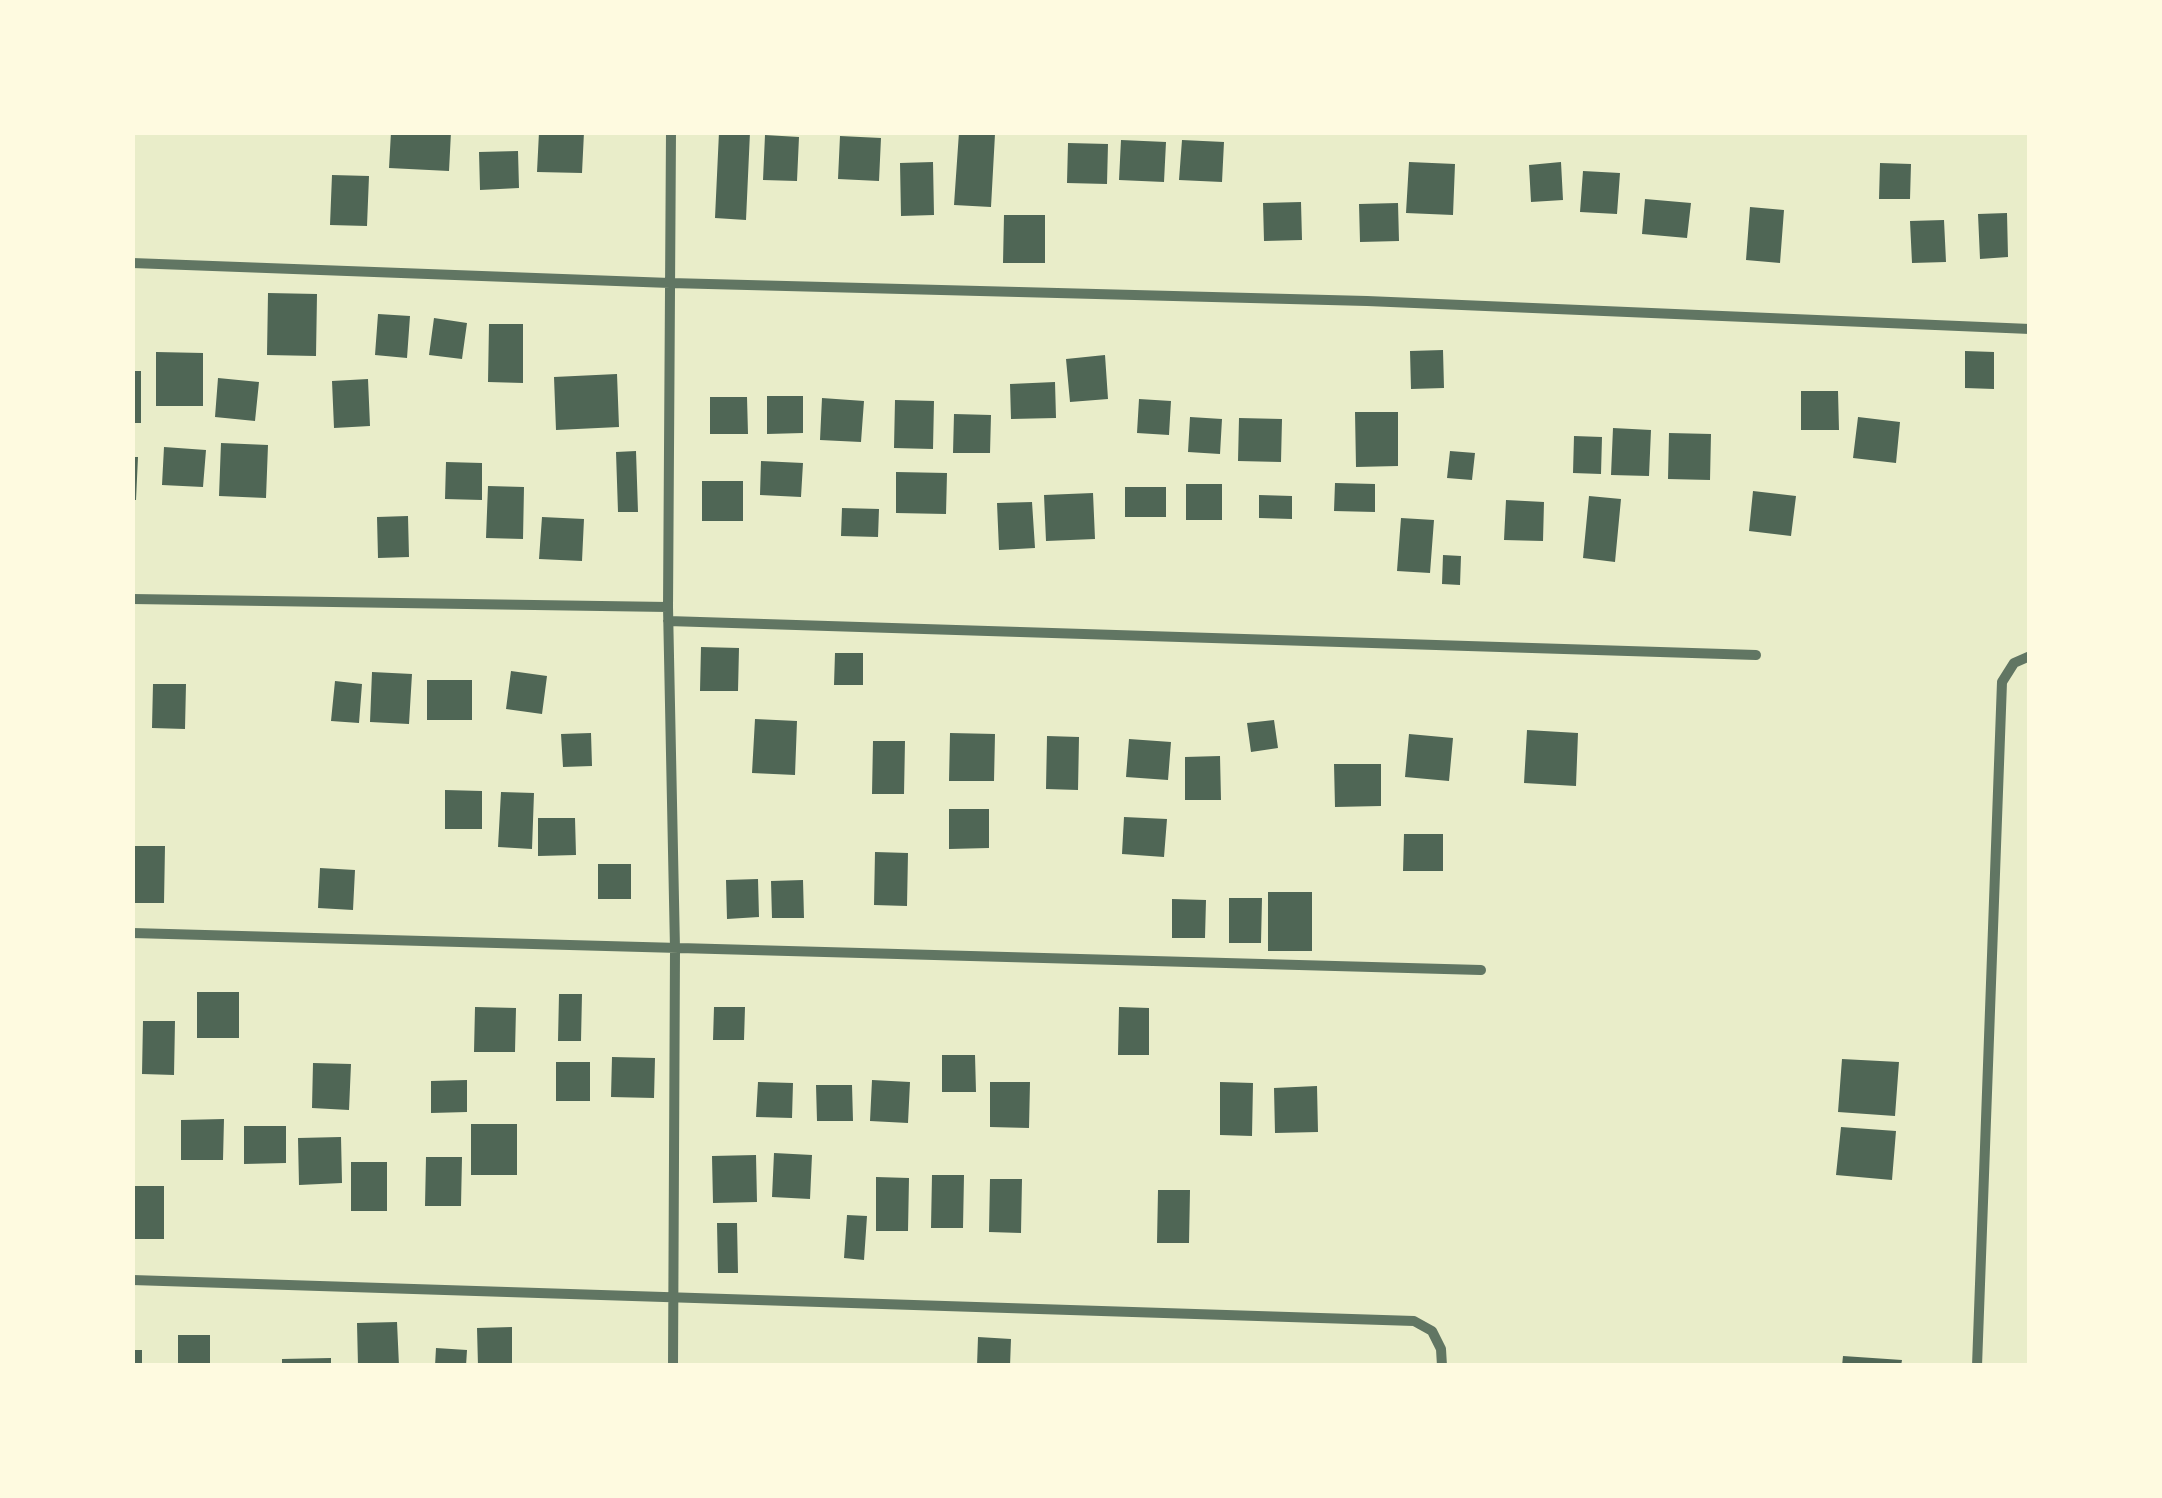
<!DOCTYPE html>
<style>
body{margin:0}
#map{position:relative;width:2162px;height:1498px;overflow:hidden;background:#e9edc9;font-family:"Golos Text",sans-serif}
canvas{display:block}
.frame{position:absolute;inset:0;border:135px solid #fefae0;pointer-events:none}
</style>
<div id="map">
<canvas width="2162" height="1498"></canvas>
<div class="frame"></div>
</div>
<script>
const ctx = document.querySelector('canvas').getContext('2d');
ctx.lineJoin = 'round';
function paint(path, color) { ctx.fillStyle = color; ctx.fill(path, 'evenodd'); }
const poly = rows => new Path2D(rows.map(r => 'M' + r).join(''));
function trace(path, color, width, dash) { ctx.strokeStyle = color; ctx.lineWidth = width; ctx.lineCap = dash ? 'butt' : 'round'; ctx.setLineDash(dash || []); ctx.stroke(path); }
paint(poly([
 [391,132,451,132,449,171,389,168],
 [539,132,584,132,582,173,537,172],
 [719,132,750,132,746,220,715,218],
 [959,132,995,134,991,207,954,205],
 [765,135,799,137,797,181,763,180],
 [840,136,881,138,879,181,838,179],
 [1121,140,1166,142,1164,182,1119,180],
 [1182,140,1224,142,1222,182,1179,180],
 [1068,143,1108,144,1107,184,1067,183],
 [518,151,519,188,480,190,479,152],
 [933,162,934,215,901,216,900,163],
 [1409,162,1455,164,1453,215,1406,213],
 [1561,162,1563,200,1531,202,1529,165],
 [1880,163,1911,164,1910,199,1879,199],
 [1583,171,1620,173,1617,214,1580,212],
 [332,175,369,176,367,226,330,225],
 [1645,199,1691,203,1687,238,1642,234],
 [1301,202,1302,240,1264,241,1263,203],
 [1398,203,1399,241,1360,242,1359,204],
 [1750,207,1784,210,1780,263,1746,260],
 [2007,213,2008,257,1980,259,1978,214],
 [1004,215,1045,215,1045,263,1003,263],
 [1944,220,1946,262,1912,263,1910,221],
 [268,293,317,294,316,356,267,355],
 [378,314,410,316,407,358,375,355],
 [434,318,467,323,462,359,429,355],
 [489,324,523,324,523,383,488,382],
 [1443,350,1444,388,1411,389,1410,351],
 [1965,351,1994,352,1994,389,1965,388],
 [156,352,203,353,203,406,156,406],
 [1105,355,1108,399,1070,402,1066,359],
 [132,371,141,371,141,423,132,423],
 [617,374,619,427,556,430,554,377],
 [218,378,259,382,255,421,215,417],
 [368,379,370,426,334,428,332,381],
 [1055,382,1056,418,1011,419,1010,384],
 [1801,391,1838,391,1839,430,1801,430],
 [767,396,803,396,803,433,767,434],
 [710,397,747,397,748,434,710,434],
 [822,398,864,401,861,442,820,440],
 [1139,399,1171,401,1169,435,1137,433],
 [895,400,934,401,933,449,894,448],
 [1355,412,1398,412,1398,466,1356,467],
 [954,414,991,415,990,453,953,453],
 [1190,417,1222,419,1220,454,1188,452],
 [1858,417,1900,422,1896,463,1853,458],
 [1239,418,1282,419,1281,462,1238,461],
 [1613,428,1651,430,1649,476,1611,475],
 [1669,433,1711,434,1710,480,1668,479],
 [1574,436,1602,437,1601,474,1573,473],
 [221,443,268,445,266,498,219,496],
 [164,447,206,450,203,487,162,485],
 [636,451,638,512,618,512,616,452],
 [1450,451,1475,453,1472,480,1447,478],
 [132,457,138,457,136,500,132,500],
 [761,461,803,463,801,497,760,495],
 [446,462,482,463,482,500,445,499],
 [896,472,947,473,946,514,896,513],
 [702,481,743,481,743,521,702,521],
 [1335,483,1375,484,1375,512,1334,511],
 [1186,484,1222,484,1222,520,1186,520],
 [488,486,524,487,523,539,486,538],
 [1125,487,1166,487,1166,517,1125,517],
 [1753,491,1796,496,1791,536,1749,531],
 [1093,493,1095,539,1046,541,1044,495],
 [1259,495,1292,496,1292,519,1259,518],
 [1589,496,1621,499,1615,562,1583,558],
 [1506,500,1544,502,1543,541,1504,540],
 [1032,502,1035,548,999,550,997,503],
 [842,508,879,509,878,537,841,536],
 [408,516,409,557,378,558,377,517],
 [542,517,584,519,582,561,539,559],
 [1401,518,1434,520,1430,573,1397,571],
 [1443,555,1461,556,1460,585,1442,584],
 [701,647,739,648,738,691,700,691],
 [835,653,863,653,863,685,834,685],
 [511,671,547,676,542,714,506,709],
 [372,672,412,674,409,724,370,722],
 [427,680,472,680,472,720,427,720],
 [335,681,362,684,359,723,331,721],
 [153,684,186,684,185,729,152,728],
 [755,719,797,721,795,775,752,773],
 [1274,720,1278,748,1251,752,1247,723],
 [1527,730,1578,733,1576,786,1524,783],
 [591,733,592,766,563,767,561,734],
 [950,733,995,734,994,781,949,781],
 [1409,734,1453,738,1449,781,1405,777],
 [1047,736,1079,737,1078,790,1046,789],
 [1129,739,1171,742,1168,780,1126,777],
 [873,741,905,741,904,794,872,794],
 [1220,756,1221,800,1185,800,1185,757],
 [1334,764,1381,764,1381,806,1335,807],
 [445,790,482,791,482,829,445,829],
 [501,792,534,793,532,849,498,847],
 [949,809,989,809,989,848,949,849],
 [1124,817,1167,819,1164,857,1122,854],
 [538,818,575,818,576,855,538,856],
 [1404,834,1443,834,1443,871,1403,871],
 [132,846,165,846,164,903,132,903],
 [875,852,908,853,907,906,874,905],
 [598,864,631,864,631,899,598,899],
 [320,868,355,870,353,910,318,908],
 [758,879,759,917,727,919,726,880],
 [803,880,804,918,772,918,771,881],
 [1268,892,1312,892,1312,951,1268,951],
 [1229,898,1262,898,1261,943,1229,943],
 [1172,899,1206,900,1205,938,1172,938],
 [197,992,239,992,239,1038,197,1038],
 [559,994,582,994,581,1041,558,1041],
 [475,1007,516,1008,515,1052,474,1052],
 [714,1007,745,1007,744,1040,713,1040],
 [1119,1007,1149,1008,1149,1055,1118,1055],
 [143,1021,175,1021,174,1075,142,1074],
 [942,1055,975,1055,976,1092,942,1092],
 [612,1057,655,1058,654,1098,611,1097],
 [1842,1059,1899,1062,1895,1116,1838,1112],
 [556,1062,590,1062,590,1101,556,1101],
 [313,1063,351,1064,349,1110,312,1108],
 [467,1080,467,1112,431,1113,431,1081],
 [872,1080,910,1082,908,1123,870,1121],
 [758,1082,793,1083,792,1118,756,1117],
 [990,1082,1030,1082,1029,1128,990,1127],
 [1220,1082,1253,1083,1252,1136,1220,1135],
 [816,1085,852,1085,853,1121,817,1121],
 [1317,1086,1318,1132,1275,1133,1274,1088],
 [224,1119,223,1160,181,1160,181,1120],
 [471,1124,517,1124,517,1175,471,1175],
 [244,1126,286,1126,286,1163,244,1164],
 [1841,1127,1896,1131,1892,1180,1836,1175],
 [341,1137,342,1183,299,1185,298,1138],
 [774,1153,812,1155,810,1199,772,1197],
 [756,1155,757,1202,713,1203,712,1156],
 [426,1157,462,1157,461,1206,425,1206],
 [351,1162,387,1162,387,1211,351,1211],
 [932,1175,964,1175,963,1228,931,1228],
 [876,1177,909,1178,908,1231,876,1231],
 [990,1179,1022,1179,1021,1233,989,1232],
 [132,1186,164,1186,164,1239,132,1239],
 [1158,1190,1190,1190,1189,1243,1157,1243],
 [847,1215,867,1216,864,1260,844,1258],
 [717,1223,737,1223,738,1273,718,1273],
 [397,1322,399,1366,358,1366,357,1323],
 [512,1327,512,1366,478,1366,477,1328],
 [178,1335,210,1335,210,1366,178,1366],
 [978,1337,1011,1339,1010,1366,977,1366],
 [436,1348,467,1350,466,1366,435,1366],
 [132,1350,142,1350,142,1366,132,1366],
 [1843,1356,1902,1360,1901,1366,1842,1366],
 [331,1358,331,1366,282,1366,282,1359]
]), '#4f6655');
trace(poly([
 [671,132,668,607,675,949,673,1366],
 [132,263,670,283,1367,301,2030,329],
 [132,599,668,607],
 [668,621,1756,655],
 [132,933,1481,970],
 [132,1280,1414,1321,1432,1331,1441,1349,1442,1366],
 [1977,1366,2002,682,2014,663,2030,656]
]), '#617663', 10);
</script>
